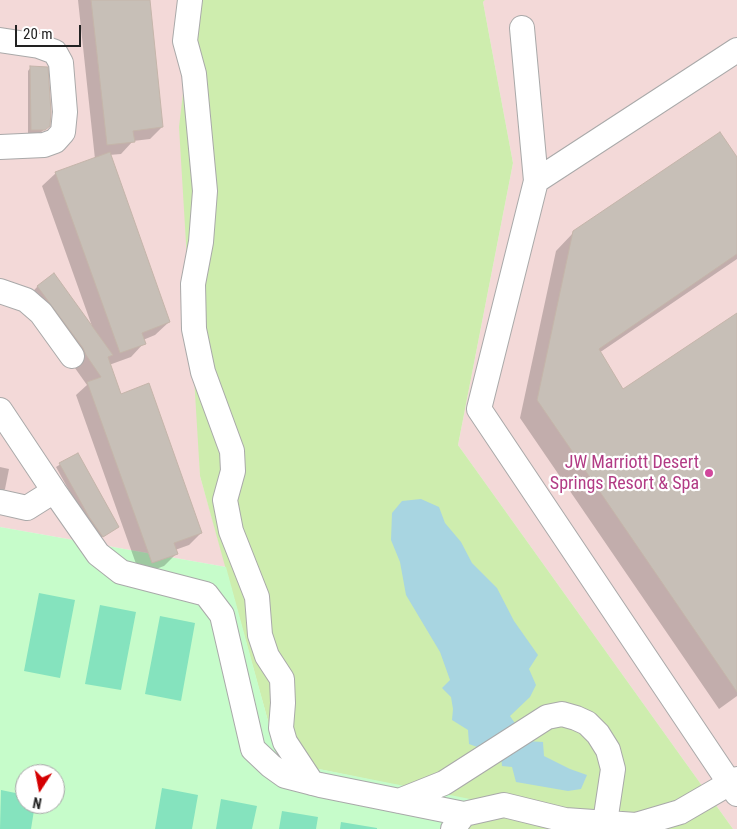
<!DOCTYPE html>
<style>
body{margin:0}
#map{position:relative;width:737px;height:829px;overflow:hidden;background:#f2efe9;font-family:"Roboto Condensed",sans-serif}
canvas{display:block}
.north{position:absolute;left:15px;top:764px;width:50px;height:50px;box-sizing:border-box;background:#fff;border:1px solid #a7a7a7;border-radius:50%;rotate:191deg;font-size:14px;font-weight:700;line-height:20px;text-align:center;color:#222}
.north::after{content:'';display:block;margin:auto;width:18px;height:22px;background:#d40002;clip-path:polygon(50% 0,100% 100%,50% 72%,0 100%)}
.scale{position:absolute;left:15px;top:25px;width:66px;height:22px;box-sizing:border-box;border:2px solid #222;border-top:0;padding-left:6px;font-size:15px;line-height:18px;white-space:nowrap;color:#222;-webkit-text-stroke:4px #fff;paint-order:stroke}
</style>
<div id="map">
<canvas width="737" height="829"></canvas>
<div class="north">N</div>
<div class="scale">20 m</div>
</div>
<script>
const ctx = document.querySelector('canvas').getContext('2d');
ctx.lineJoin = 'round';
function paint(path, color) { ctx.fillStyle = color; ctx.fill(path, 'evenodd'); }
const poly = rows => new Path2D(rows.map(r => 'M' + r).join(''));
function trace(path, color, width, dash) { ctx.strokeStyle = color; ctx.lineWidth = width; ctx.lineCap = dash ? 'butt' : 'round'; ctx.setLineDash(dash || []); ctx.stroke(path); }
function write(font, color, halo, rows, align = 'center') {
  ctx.font = font + ' "Roboto Condensed",sans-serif'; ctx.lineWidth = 4.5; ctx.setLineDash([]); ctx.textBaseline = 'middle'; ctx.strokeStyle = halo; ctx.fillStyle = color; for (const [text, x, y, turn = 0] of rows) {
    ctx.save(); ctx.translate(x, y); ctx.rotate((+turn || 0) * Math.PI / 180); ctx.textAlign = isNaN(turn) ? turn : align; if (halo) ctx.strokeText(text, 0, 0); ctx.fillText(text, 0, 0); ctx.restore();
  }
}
paint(poly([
 [0,0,194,0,200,476,226,567,0,527],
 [485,0,737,0,737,829,733,829,458,445,513,163,483,2]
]), '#f3d9d8');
paint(poly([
 [194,0,485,0,483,2,513,163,458,445,733,829,465,829,470,800,279,761,200,476,179,127]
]), '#ceedae');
paint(poly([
 [0,527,226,567,279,761,470,799,465,829,0,829],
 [25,774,55,774,55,804,25,804]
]), '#c6fcca');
paint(poly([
 [39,593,75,600,60,678,24,671],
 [100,605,136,612,121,690,85,684],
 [160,616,195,623,181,701,145,694],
 [162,788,198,795,192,829,155,829],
 [1,790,25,795,25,804,35,804,31,829,0,829],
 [221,799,257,806,252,829,216,829],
 [282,811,318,817,316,829,279,829],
 [341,822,377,828,377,829,340,829]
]), '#85e3be');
paint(poly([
 [421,499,439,507,445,523,461,542,472,563,497,588,514,621,538,655,529,669,536,685,530,697,510,716,527,741,543,742,544,756,570,769,587,775,581,789,568,791,516,782,512,767,502,766,501,756,469,744,468,730,452,720,453,709,451,697,442,688,450,680,440,652,406,595,400,562,391,540,392,513,402,501]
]), '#a8d5e1');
paint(poly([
 [78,0,148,0,162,127,150,139,133,141,121,154,109,155,169,322,155,335,143,340,144,343,131,357,109,365,120,395,201,533,189,545,175,550,176,554,164,566,140,575,76,395,87,385,26,299,37,287,54,275,93,329,42,186,56,173,95,159],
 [31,67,45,129,40,133,28,133,28,71],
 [737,159,737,259,599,353,623,391,737,315,737,696,719,709,520,418,556,251,574,232],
 [77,454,118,527,99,539,86,521,56,467],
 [0,467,9,469,5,489,2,492,0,491]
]), '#0003');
const building = poly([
 [91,0,150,0,163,127,133,131,135,142,107,145,91,0],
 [30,66,48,67,51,112,50,126,45,130,31,130,30,66],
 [720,132,737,157,737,254,599,349,623,389,737,313,737,692,537,400,573,231,720,132],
 [110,152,170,322,142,333,146,344,120,353,55,172,110,152],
 [54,273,113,355,108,357,121,394,149,383,202,533,174,543,178,554,152,563,87,382,101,377,86,355,83,348,37,286,54,273],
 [78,453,119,527,103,537,89,517,59,463,78,453]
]);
paint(building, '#c7bfb7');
trace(building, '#c5b5aa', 1);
const minor = poly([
 [190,0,185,41,194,74,205,191,201,242,193,284,194,329,203,372,232,451,233,471,225,500,231,531,257,597,260,635,267,656,282,679,283,703,281,728,285,742,312,783],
 [522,28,536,181],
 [0,40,39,46,55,52,61,63,65,112,63,132,55,141,44,145,0,147],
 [737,50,536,181,479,409,737,794],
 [0,291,26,300,41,313,72,356],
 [0,410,54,491,27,508,0,502],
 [54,491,98,554,121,572,206,594,222,615,253,749,271,766,285,776,320,785,464,814],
 [399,801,444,783,547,717,562,714,576,718,587,723,598,734,608,750,613,769,604,829],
 [453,829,464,814,504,805,565,820,636,825,680,812,737,779]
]);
trace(minor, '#a9a9a9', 26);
trace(minor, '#fff', 24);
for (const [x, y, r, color] of [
 [709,473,5,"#d1479c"]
]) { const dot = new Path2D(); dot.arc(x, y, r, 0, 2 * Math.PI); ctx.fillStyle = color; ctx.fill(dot); trace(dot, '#fff', 2); }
write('18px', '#b23c85', '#fff', [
 ["JW Marriott Desert",699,463],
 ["Springs Resort & Spa",699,484]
], 'right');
</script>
